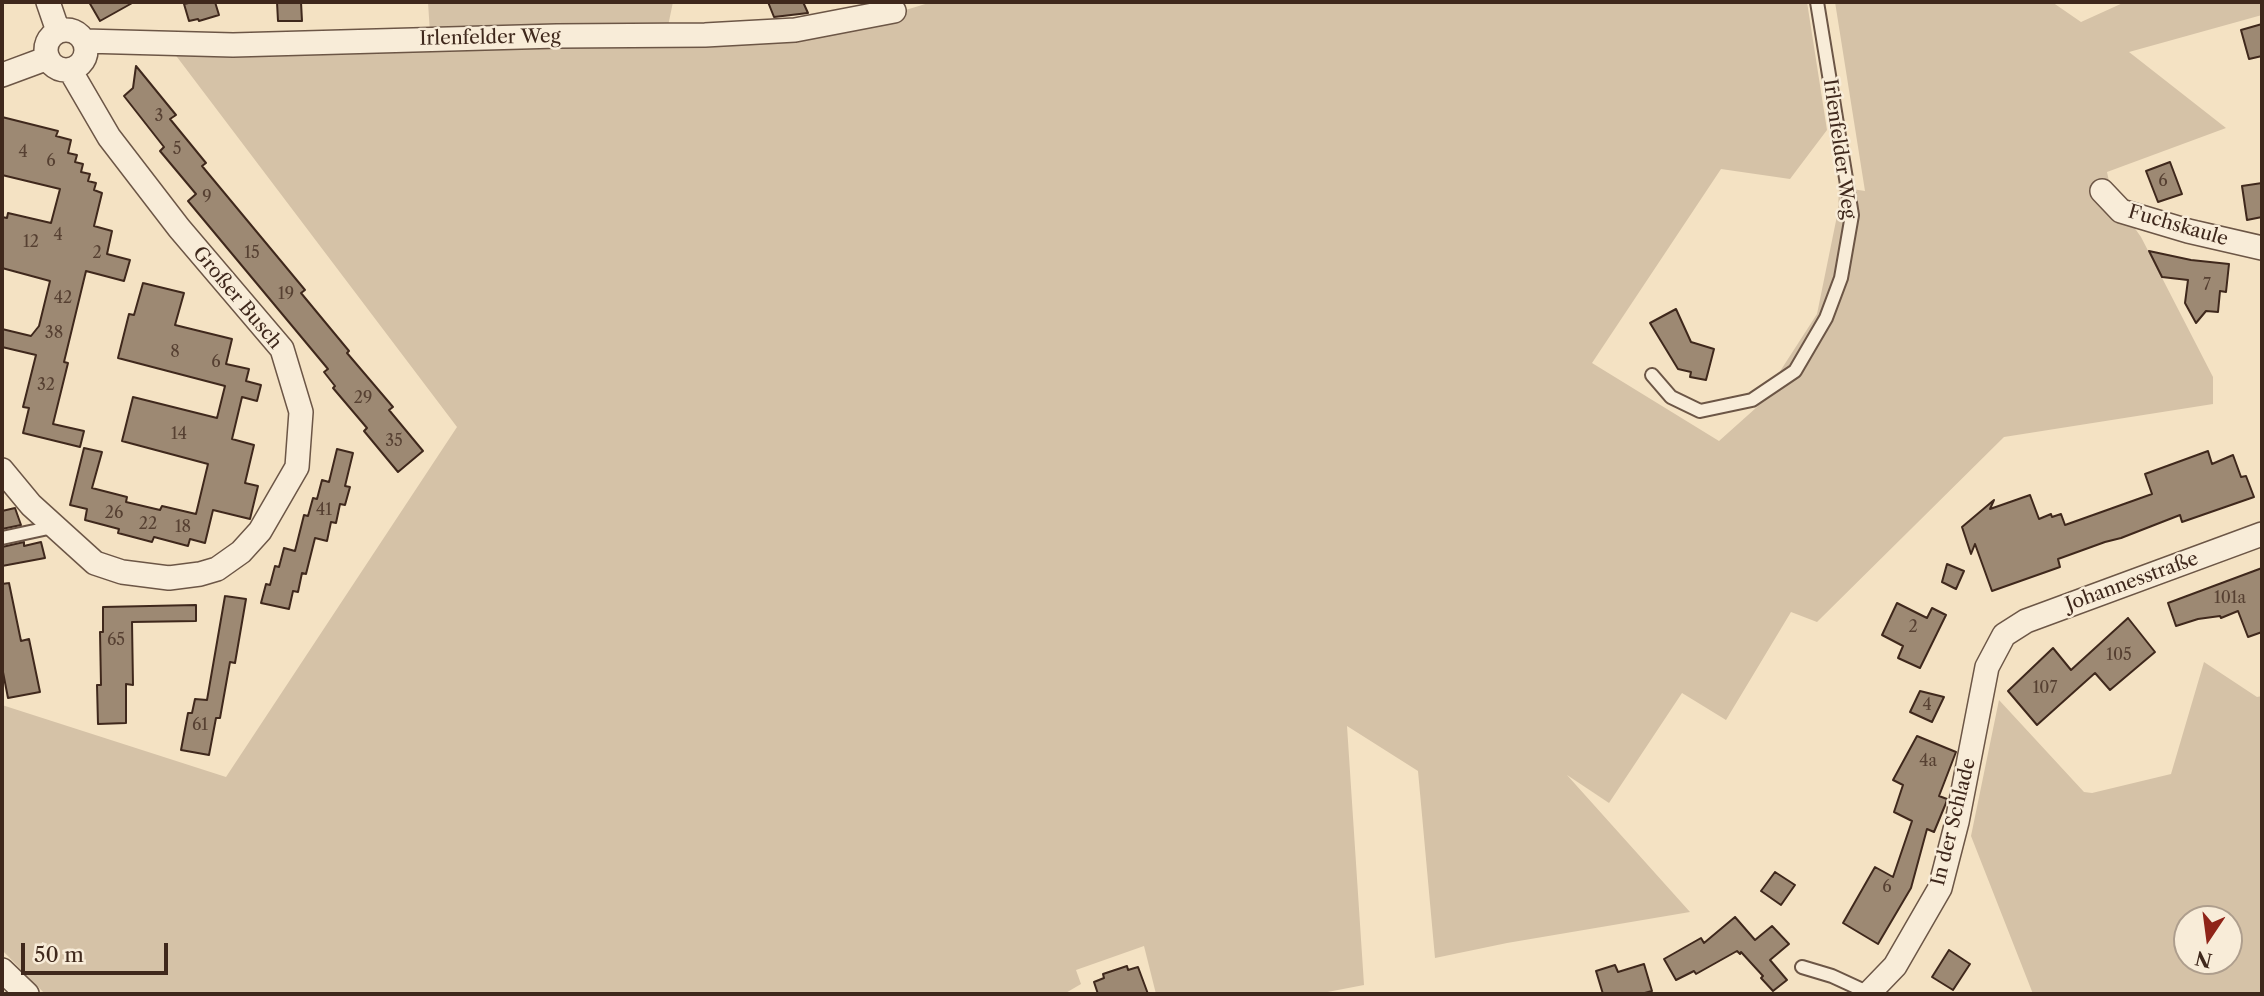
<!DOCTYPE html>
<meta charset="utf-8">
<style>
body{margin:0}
#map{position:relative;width:2264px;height:996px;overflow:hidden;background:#f4e2c3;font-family:"Libre Caslon Text",serif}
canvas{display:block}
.frame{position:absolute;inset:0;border:4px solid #3f281c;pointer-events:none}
.north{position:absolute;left:2173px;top:905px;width:70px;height:70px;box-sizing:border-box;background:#f8ecd8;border:2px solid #ae9e8d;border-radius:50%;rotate:193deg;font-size:19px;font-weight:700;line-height:28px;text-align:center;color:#3f281c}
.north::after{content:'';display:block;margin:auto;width:24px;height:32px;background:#8f2418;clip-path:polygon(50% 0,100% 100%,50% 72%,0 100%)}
.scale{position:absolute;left:21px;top:943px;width:147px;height:32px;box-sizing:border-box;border:4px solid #3f281c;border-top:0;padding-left:9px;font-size:21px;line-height:24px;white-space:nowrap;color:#3f281c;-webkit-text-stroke:5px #f8ecd8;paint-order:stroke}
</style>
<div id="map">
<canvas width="2264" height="996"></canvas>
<div class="frame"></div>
<div class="north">N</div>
<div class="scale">50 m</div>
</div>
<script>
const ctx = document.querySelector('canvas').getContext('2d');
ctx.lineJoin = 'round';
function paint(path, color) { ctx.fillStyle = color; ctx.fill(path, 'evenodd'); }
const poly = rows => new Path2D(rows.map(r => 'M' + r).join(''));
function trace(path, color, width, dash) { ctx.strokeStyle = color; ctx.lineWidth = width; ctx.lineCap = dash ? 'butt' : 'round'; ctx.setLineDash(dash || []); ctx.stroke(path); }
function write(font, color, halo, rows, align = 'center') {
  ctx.font = font + ' "Libre Caslon Text",serif'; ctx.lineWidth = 5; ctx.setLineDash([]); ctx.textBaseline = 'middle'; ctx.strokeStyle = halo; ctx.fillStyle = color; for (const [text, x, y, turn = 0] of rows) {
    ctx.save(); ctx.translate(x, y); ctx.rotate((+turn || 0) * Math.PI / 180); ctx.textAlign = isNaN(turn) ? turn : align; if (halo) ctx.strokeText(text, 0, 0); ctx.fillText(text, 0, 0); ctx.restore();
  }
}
paint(poly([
 [428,2,673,2,668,26,430,33],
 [932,2,1807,2,1827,130,1790,179,1721,169,1592,363,1719,441,1757,407,1817,314,1838,211,1839,187,1865,191,1835,2,2052,2,2081,22,2125,2,2262,2,2262,15,2129,52,2226,128,2107,172,2112,196,2141,237,2213,377,2213,404,2004,437,1817,622,1791,612,1726,720,1682,693,1609,803,1567,775,1690,912,1507,943,1435,958,1418,771,1347,726,1364,985,1317,994,1156,994,1144,946,1076,970,1081,984,1064,994,45,994,2,950,2,705,226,777,457,427,174,53,856,25],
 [2204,662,2257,697,2262,696,2262,994,2033,994,1971,836,1999,700,2084,792,2092,793,2171,774],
 [2187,919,2229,919,2229,961,2187,961]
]), '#d5c2a7');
const building = poly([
 [89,2,134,2,100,21,89,2],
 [193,2,215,2,219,15,199,21,198,19,189,21,184,4,193,2],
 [277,2,301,2,302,21,278,21,277,2],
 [768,2,803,2,808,13,774,17,768,2],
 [2262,24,2262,56,2249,59,2241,30,2262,24],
 [136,66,176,115,170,119,206,163,202,166,305,290,301,293,349,351,347,353,393,407,389,410,423,451,398,472,364,431,367,428,333,388,335,386,324,372,328,369,188,201,196,194,160,151,164,147,124,96,133,88,136,66],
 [2,117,58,131,56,136,71,140,68,153,77,155,75,162,83,164,81,172,90,174,88,181,96,183,94,190,102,193,94,226,112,231,107,254,130,260,124,281,86,271,64,362,68,363,53,424,84,431,80,447,23,433,29,408,23,407,36,355,2,347,2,329,31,336,39,326,50,281,2,268,2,217,7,218,8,213,51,223,60,189,2,175,2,117],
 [2170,162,2182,194,2158,202,2146,171,2170,162],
 [2262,183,2262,217,2247,220,2242,186,2262,183],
 [2149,251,2191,260,2229,264,2226,292,2220,291,2218,312,2206,311,2196,323,2185,303,2188,280,2162,277,2149,251],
 [143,283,184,293,175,325,232,339,226,364,249,369,246,381,261,385,257,401,242,397,232,439,254,445,245,483,258,486,250,519,213,510,205,543,190,539,188,546,154,537,152,542,118,533,119,529,85,520,87,509,70,505,84,448,102,452,92,488,127,497,126,502,160,510,162,506,196,514,208,464,122,441,133,397,217,418,225,386,118,358,129,314,134,315,143,283],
 [1676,309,1691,342,1714,349,1706,380,1690,377,1691,372,1678,369,1650,323,1676,309],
 [337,449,353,453,345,486,350,487,345,505,340,504,336,523,331,522,327,541,315,538,306,574,302,573,298,592,293,591,289,609,261,603,266,584,270,585,275,566,279,567,284,548,295,551,304,515,308,516,313,498,317,499,322,480,329,482,337,449],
 [2208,451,2212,464,2233,455,2241,477,2246,476,2254,497,2182,522,2180,515,2121,538,2105,542,2058,559,2060,567,1992,591,1975,544,1971,554,1962,527,1994,500,1990,509,2030,495,2039,519,2051,514,2052,517,2061,514,2065,525,2152,494,2145,474,2208,451],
 [15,508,21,525,2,529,2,511,15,508],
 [24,542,24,546,41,542,45,558,2,566,2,547,24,542],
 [1947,564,1964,571,1956,589,1942,582,1947,564],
 [2262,568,2262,632,2248,637,2238,611,2221,618,2220,616,2198,619,2176,626,2168,603,2262,568],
 [9,583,21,641,29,639,40,692,8,698,2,667,2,584,9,583],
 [225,596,246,599,235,663,230,662,220,718,216,718,209,755,181,750,188,713,192,713,195,699,207,700,225,596],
 [1897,603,1927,618,1932,608,1946,615,1920,668,1898,658,1903,646,1882,635,1897,603],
 [196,605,196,621,132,622,133,685,126,684,126,723,98,724,97,685,101,685,100,632,103,632,103,607,196,605],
 [2128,618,2155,652,2110,690,2095,673,2037,725,2008,691,2053,648,2071,670,2128,618],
 [1920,691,1944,697,1932,722,1910,712,1920,691],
 [1917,736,1956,752,1939,796,1947,799,1946,803,1934,832,1927,829,1911,888,1878,944,1843,923,1875,867,1893,877,1912,821,1894,812,1903,785,1893,780,1917,736],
 [1775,872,1795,885,1781,905,1761,891,1775,872],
 [1735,917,1755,940,1772,926,1789,944,1770,960,1787,980,1773,991,1761,978,1763,976,1741,952,1740,954,1737,951,1696,974,1694,971,1676,980,1664,959,1701,938,1704,943,1735,917],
 [1949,950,1970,964,1953,990,1932,977,1949,950],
 [1644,964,1652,991,1641,994,1603,994,1596,971,1615,965,1618,972,1644,964],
 [1127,966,1128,970,1138,967,1148,994,1098,994,1094,982,1104,978,1103,974,1127,966]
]);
paint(building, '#9d8973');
trace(building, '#3f281c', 2);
const service = poly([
 [1652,375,1671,397,1700,411,1752,400,1795,371,1826,318,1841,278,1852,215,1817,2],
 [2,538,53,527],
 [1802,967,1832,976,1869,993]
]);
const minor = poly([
 [48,2,58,31],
 '46 50a20 20 0 1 1 40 0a20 20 0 1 1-40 0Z',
 [84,41,233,45,557,36,705,35,795,30,894,11],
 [2,75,48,58],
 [2102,191,2121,211,2188,231,2262,248],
 [2,470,31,505,95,563,122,572,169,578,200,574,217,569,241,552,260,531,297,467,301,412,282,349,179,228,109,137,70,70],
 [2,970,27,994],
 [1868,994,1895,966,1940,888,1957,822,1987,667,2004,635,2026,621,2262,534]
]);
trace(service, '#6c5646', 16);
trace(minor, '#6c5646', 26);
trace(service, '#f8ecd8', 12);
trace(minor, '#f8ecd8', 23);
write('16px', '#564032', null, [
 ["3",159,116],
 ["5",177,149],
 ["4",23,152],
 ["6",51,161],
 ["6",2163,181],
 ["9",207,197],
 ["4",58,235],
 ["12",31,242],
 ["2",97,253],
 ["15",252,253],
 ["7",2207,285],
 ["19",286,294],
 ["42",63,298],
 ["38",54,333],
 ["8",175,352],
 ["6",216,362],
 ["32",46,385],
 ["29",363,398],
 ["14",179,434],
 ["35",394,441],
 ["41",324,510],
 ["26",114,513],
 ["22",148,524],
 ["18",183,527],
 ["101a",2230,598],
 ["2",1913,627],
 ["65",116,640],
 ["105",2119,655],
 ["107",2045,688],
 ["4",1927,705],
 ["61",200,725],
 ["4a",1928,761],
 ["6",1887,887]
]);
write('19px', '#3f281c', '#f8ecd8', [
 ["Irlenfelder Weg",490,38,-1],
 ["Irlenfelder Weg",1839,149,82],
 ["Fuchskaule",2178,226,16],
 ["Großer Busch",237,298,50],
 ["Johannesstraße",2132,582,-20],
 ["In der Schlade",1954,822,-76]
]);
</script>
